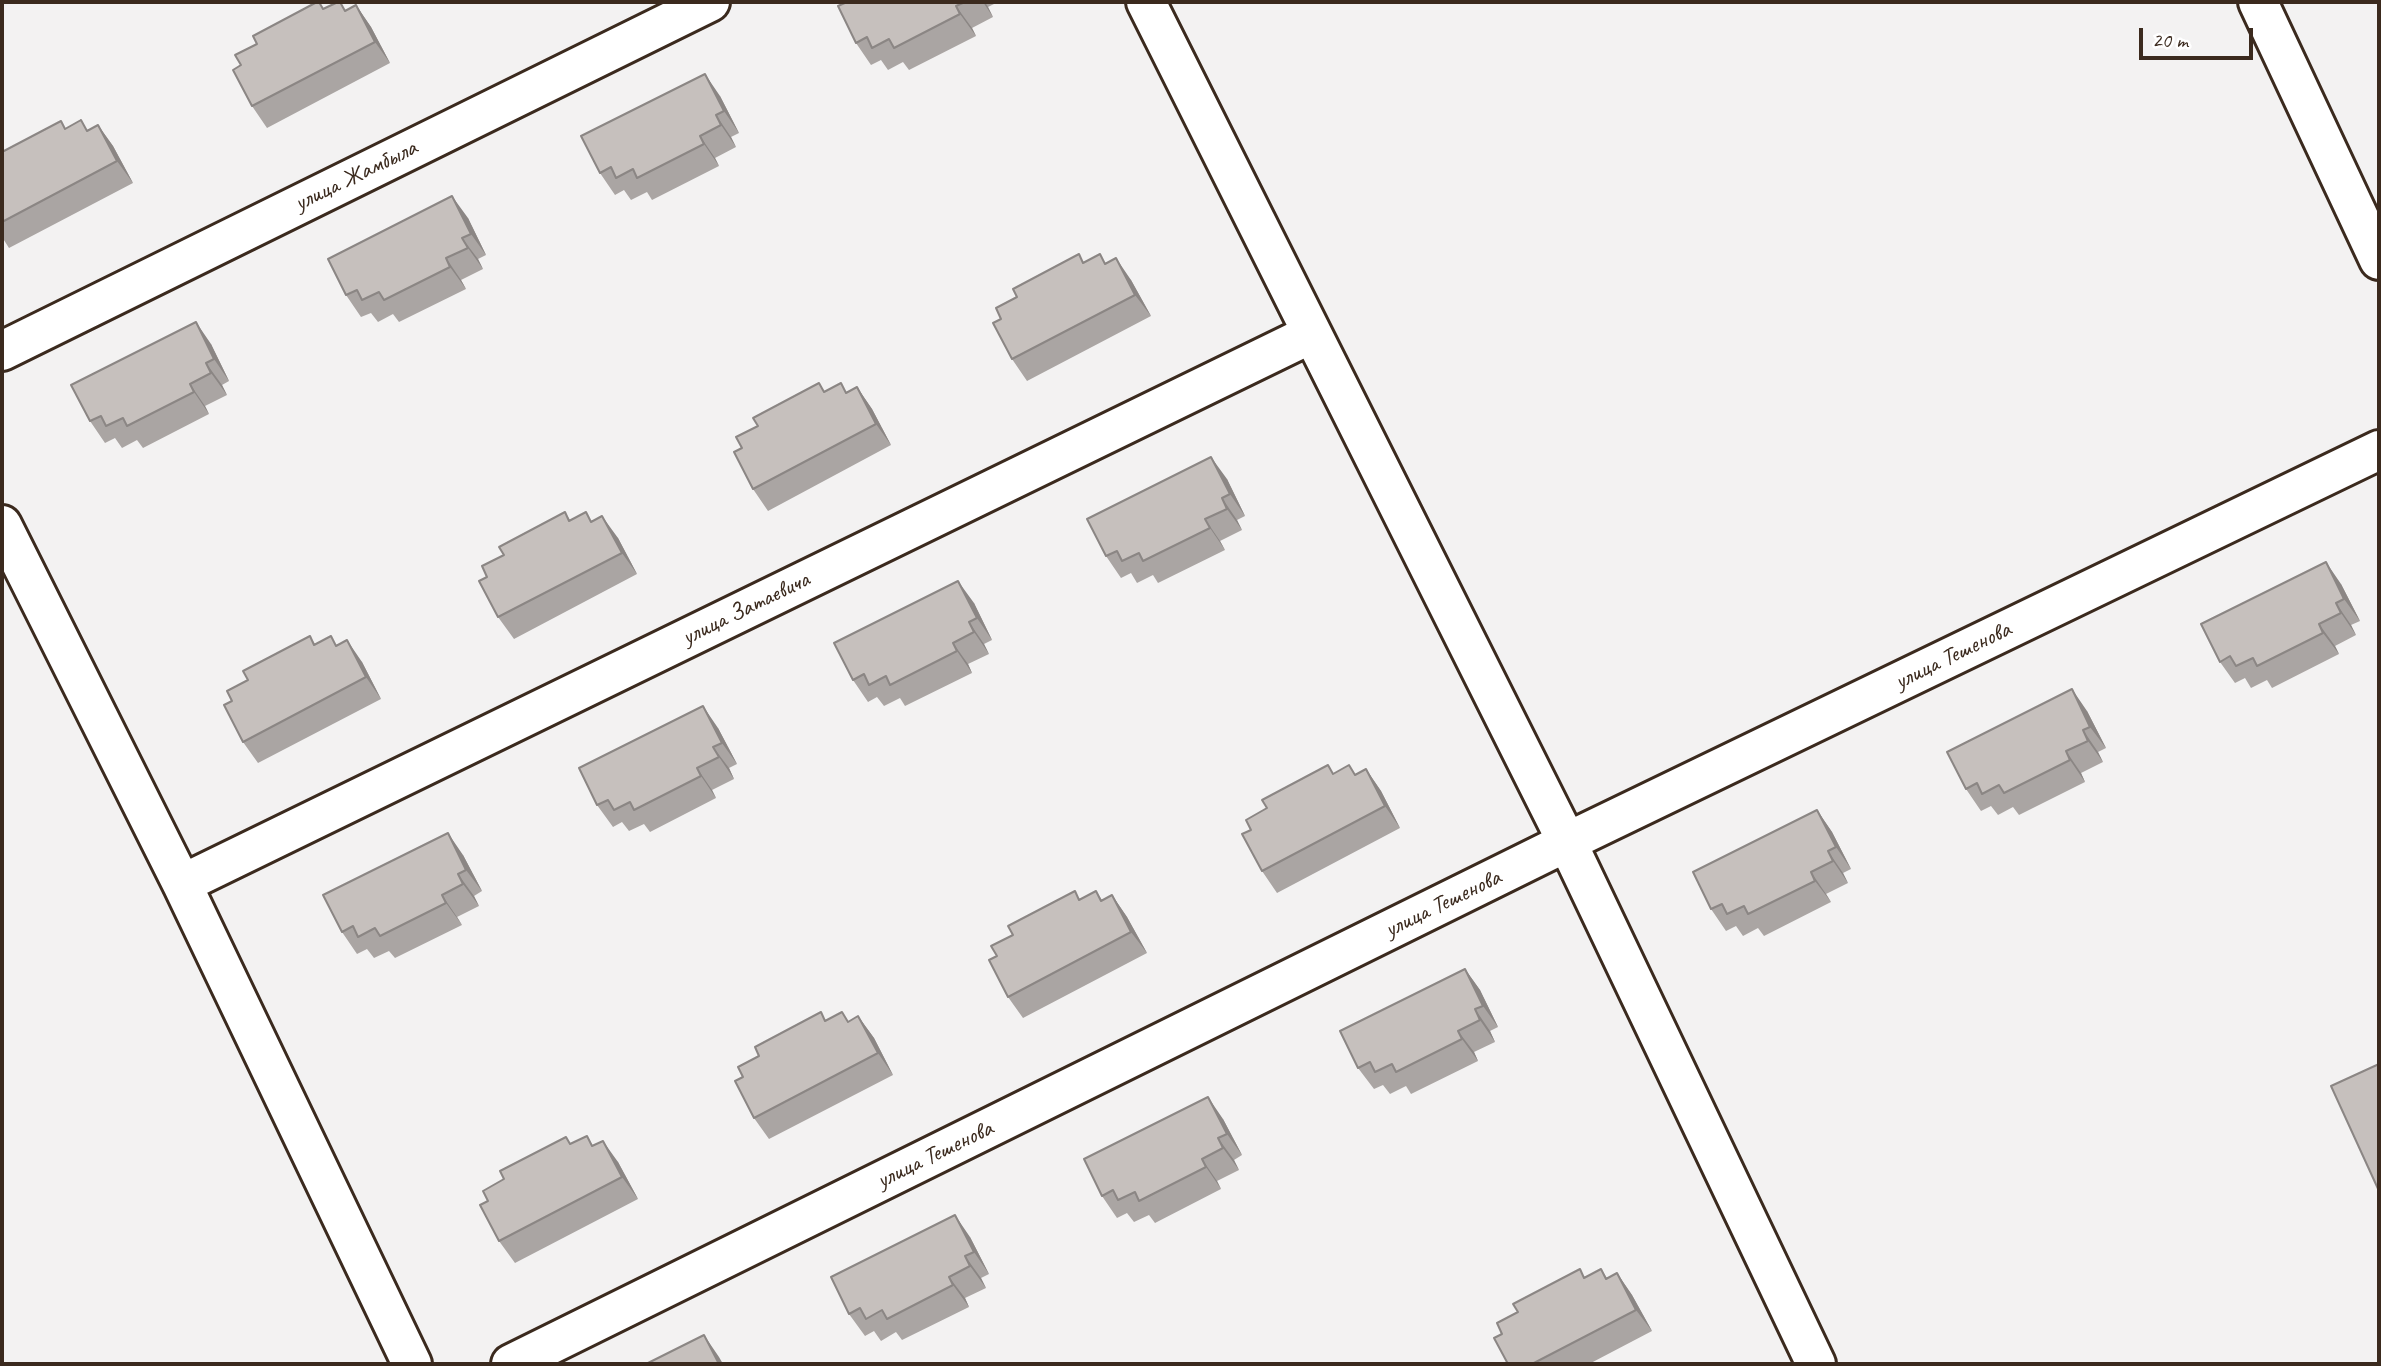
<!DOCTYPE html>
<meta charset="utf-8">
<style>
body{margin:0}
#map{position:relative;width:2381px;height:1366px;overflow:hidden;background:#f3f2f2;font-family:Caveat,sans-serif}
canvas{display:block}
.frame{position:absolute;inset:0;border:4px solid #3b2a1e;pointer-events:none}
.scale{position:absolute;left:2139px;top:28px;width:114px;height:32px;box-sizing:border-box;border:4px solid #3b2a1e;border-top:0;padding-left:9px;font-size:21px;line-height:24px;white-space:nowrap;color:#3b2a1e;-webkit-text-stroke:5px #fff;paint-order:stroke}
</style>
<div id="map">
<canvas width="2381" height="1366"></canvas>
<div class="frame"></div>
<div class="scale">20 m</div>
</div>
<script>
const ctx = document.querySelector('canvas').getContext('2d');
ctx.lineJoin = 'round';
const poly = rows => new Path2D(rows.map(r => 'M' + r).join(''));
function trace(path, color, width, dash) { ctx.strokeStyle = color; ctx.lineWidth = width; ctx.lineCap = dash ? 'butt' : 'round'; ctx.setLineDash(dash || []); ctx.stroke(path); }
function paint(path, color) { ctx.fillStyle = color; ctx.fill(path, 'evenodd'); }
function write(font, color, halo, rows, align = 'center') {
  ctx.font = font + ' Caveat,sans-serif'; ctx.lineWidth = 5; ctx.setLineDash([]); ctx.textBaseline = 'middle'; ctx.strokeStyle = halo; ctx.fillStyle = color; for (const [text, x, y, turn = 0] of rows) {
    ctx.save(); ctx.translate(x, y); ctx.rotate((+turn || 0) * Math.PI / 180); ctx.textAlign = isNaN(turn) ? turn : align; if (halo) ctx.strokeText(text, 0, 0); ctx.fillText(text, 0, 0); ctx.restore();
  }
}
const minor = poly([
 [1146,2,1567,842,1816,1364],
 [2258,2,2379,260],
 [2,351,710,2],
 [2,525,182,884,412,1364],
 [182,884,1311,334],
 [511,1364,1567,842,2379,450]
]);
trace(minor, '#3b2a1e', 44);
trace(minor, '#fff', 38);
paint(poly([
 [319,2,324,9,346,10,356,5,371,27,390,63,267,128,252,106,257,44],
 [847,2,996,2,996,3,988,7,993,17,972,28,976,36,909,70,903,62,888,70,881,60,871,65,856,43],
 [720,96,739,133,731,137,736,147,715,158,719,166,652,200,647,192,631,200,624,190,615,195,600,173],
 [98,125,113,146,133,183,9,248,2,237,2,152,66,128,88,130],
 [468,218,486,255,478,259,483,269,461,280,466,289,399,322,393,314,378,322,371,313,361,317,346,295],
 [1084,262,1106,263,1131,280,1151,316,1027,381,1012,359,1001,319],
 [211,344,229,381,222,385,227,395,205,406,209,414,143,448,137,440,122,448,115,438,105,443,90,421],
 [857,387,872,409,891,445,768,511,753,489,742,448,825,391,847,392],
 [1227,479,1245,516,1237,520,1242,530,1220,541,1225,550,1158,583,1153,575,1137,583,1131,573,1121,578,1106,556],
 [565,512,570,520,593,521,618,538,637,574,514,639,498,617,504,555],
 [2341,584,2360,621,2351,625,2356,635,2335,646,2339,654,2272,688,2267,680,2251,688,2245,678,2235,683,2220,662],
 [974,603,992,640,984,644,989,654,968,664,972,673,905,706,900,698,884,706,877,697,868,702,853,680],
 [310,636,315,644,337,645,362,662,381,699,258,763,243,742,248,680],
 [2087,711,2106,748,2098,752,2103,762,2081,773,2085,782,2019,815,2013,807,1998,815,1991,806,1981,811,1966,789],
 [718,728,737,764,729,768,734,779,712,790,716,798,650,832,644,824,629,831,622,822,613,827,597,805],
 [1366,769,1381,791,1400,828,1277,893,1262,871,1251,830,1334,773,1356,774],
 [1817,810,1832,832,1851,869,1843,873,1848,883,1826,894,1831,902,1764,936,1758,928,1743,936,1736,926,1726,931,1711,909],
 [463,855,482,891,474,896,479,906,457,917,462,925,395,958,389,951,374,958,367,949,357,954,342,932],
 [1096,891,1102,900,1112,895,1127,917,1147,953,1023,1018,1008,997,1080,899],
 [1465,969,1480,990,1498,1027,1490,1031,1495,1042,1474,1052,1478,1061,1411,1094,1406,1086,1390,1094,1383,1085,1374,1089,1358,1068],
 [858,1016,874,1038,893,1075,769,1139,754,1118,743,1077,826,1020,849,1022],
 [1223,1119,1242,1155,1234,1160,1239,1170,1217,1181,1221,1189,1155,1223,1149,1215,1134,1222,1127,1213,1117,1218,1102,1196],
 [587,1136,593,1146,618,1162,638,1199,515,1263,499,1241,488,1201,571,1144],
 [970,1237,989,1274,981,1278,986,1288,965,1298,969,1307,902,1340,896,1332,881,1341,874,1331,865,1336,849,1314],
 [1601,1269,1607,1278,1617,1273,1632,1295,1652,1331,1589,1364,1508,1364,1502,1334,1585,1277]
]), '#aaa5a3');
paint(poly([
 [983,2,985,2,988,7,993,17],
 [356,5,371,27,390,63,375,42],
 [956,6,972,28,976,36,960,14],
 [705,74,720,96,739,133,724,111],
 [716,115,731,137,736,147,721,125],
 [98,125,113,146,133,183,117,161],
 [700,136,715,158,719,166,704,144],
 [452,196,468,218,486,255,471,234],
 [462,238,478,259,483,269,468,248],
 [446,258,461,280,466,289,450,267],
 [1116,258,1131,280,1151,316,1135,295],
 [196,322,211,344,229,381,214,359],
 [206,363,222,385,227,395,211,373],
 [190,384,205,406,209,414,194,392],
 [857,387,872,409,891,445,876,424],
 [1211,457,1227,479,1245,516,1230,494],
 [1222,498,1237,520,1242,530,1227,509],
 [602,516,618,538,637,574,622,553],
 [1205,519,1220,541,1225,550,1210,528],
 [2326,562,2341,584,2360,621,2344,599],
 [958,581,974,603,992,640,977,618],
 [2336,603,2351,625,2356,635,2341,613],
 [969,622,984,644,989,654,974,632],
 [2319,624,2335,646,2339,654,2323,633],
 [347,640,362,662,381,699,366,677],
 [953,643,968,664,972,673,957,651],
 [2072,689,2087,711,2106,748,2090,727],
 [703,706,718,728,737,764,722,743],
 [2083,730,2098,752,2103,762,2088,741],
 [713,747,729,768,734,779,719,757],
 [2066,751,2081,773,2085,782,2070,760],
 [697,768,712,790,716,798,701,776],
 [1366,769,1381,791,1400,828,1385,806],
 [1817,810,1832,832,1851,869,1836,847],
 [448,833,463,855,482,891,466,870],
 [1828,851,1843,873,1848,883,1833,861],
 [1811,872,1826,894,1831,902,1815,881],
 [458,874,474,896,479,906,463,884],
 [442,895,457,917,462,925,446,903],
 [1112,895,1127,917,1147,953,1131,932],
 [1465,969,1480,990,1498,1027,1483,1006],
 [1475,1009,1490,1031,1495,1042,1480,1020],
 [858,1016,874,1038,893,1075,878,1053],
 [1458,1031,1474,1052,1478,1061,1462,1039],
 [1208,1097,1223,1119,1242,1155,1227,1134],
 [1218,1138,1234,1160,1239,1170,1223,1148],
 [603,1141,618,1162,638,1199,622,1177],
 [1202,1159,1217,1181,1221,1189,1206,1167],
 [955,1215,970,1237,989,1274,974,1252],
 [965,1256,981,1278,986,1288,970,1266],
 [1617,1273,1632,1295,1652,1331,1636,1310],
 [949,1277,965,1298,969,1307,953,1285],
 [704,1335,719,1357,723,1364,719,1364]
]), '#8b8684');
const building = poly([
 [317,2,319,2,323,9,338,2,340,2,345,11,356,5,375,42,252,106,233,70,241,65,235,55,257,44,253,36,317,2],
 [847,2,965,2,956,6,960,14,894,48,889,39,872,48,867,37,856,43,838,6,847,2],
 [705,74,724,111,716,115,721,125,700,136,704,144,637,178,633,169,616,178,611,167,600,173,581,136,705,74],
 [81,120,87,131,98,125,117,161,2,222,2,152,61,121,65,129,81,120],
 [452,196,471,234,462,238,468,248,446,258,450,267,384,300,379,292,362,300,357,290,346,295,328,259,452,196],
 [1079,254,1083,263,1100,254,1105,264,1116,258,1135,295,1012,359,993,323,1001,319,996,308,1017,297,1013,289,1079,254],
 [196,322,214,359,206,363,211,373,190,384,194,392,127,426,123,418,106,426,101,416,90,421,71,385,196,322],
 [819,383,824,392,841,383,846,393,857,387,876,424,753,489,734,452,742,448,736,437,758,426,753,418,819,383],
 [1211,457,1230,494,1222,498,1227,509,1205,519,1210,528,1143,561,1139,553,1122,561,1117,551,1106,556,1087,519,1211,457],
 [565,512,569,521,586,512,591,522,602,516,622,553,498,617,479,581,487,577,482,566,504,555,499,547,565,512],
 [2326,562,2344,599,2336,603,2341,613,2319,624,2323,633,2257,666,2253,658,2236,666,2230,656,2220,662,2201,624,2326,562],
 [958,581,977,618,969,622,974,632,953,643,957,651,890,685,886,676,869,685,864,674,853,680,834,643,958,581],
 [310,636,314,645,331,636,336,646,347,640,366,677,243,742,224,705,232,701,227,691,248,680,243,671,310,636],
 [2072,689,2090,727,2083,730,2088,741,2066,751,2070,760,2004,793,1999,785,1982,794,1977,783,1966,789,1947,752,2072,689],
 [703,706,722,743,713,747,719,757,697,768,701,776,634,810,630,802,614,810,608,800,597,805,579,768,703,706],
 [1328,765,1333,774,1349,765,1355,775,1366,769,1385,806,1262,871,1242,834,1251,830,1246,820,1267,808,1262,800,1328,765],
 [1817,810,1836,847,1828,851,1833,861,1811,872,1815,881,1748,914,1744,906,1727,914,1722,904,1711,909,1693,872,1817,810],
 [448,833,466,870,458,874,463,884,442,895,446,903,380,936,375,928,358,937,353,926,342,932,323,895,448,833],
 [1075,891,1079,900,1096,891,1101,901,1112,895,1131,932,1008,997,989,960,997,956,991,946,1013,935,1008,926,1075,891],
 [1465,969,1483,1006,1475,1009,1480,1020,1458,1031,1462,1039,1396,1072,1392,1064,1375,1072,1370,1062,1358,1068,1340,1031,1465,969],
 [821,1012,825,1021,842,1012,848,1022,858,1016,878,1053,754,1118,735,1081,743,1077,738,1067,759,1056,755,1047,821,1012],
 [2379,1064,2379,1191,2331,1086,2379,1064],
 [1208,1097,1227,1134,1218,1138,1223,1148,1202,1159,1206,1167,1139,1201,1135,1192,1118,1200,1113,1190,1102,1196,1084,1159,1208,1097],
 [587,1136,592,1146,603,1141,622,1177,499,1241,480,1205,488,1201,483,1191,504,1179,500,1171,566,1137,570,1144,587,1136],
 [955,1215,974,1252,965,1256,970,1266,949,1277,953,1285,887,1319,882,1310,866,1319,860,1308,849,1314,831,1277,955,1215],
 [1580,1269,1584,1278,1601,1269,1606,1279,1617,1273,1636,1310,1532,1364,1508,1364,1494,1338,1502,1334,1497,1323,1518,1312,1513,1304,1580,1269],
 [704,1335,719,1364,646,1364,704,1335]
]);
paint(building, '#c6c0bd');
trace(building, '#8b8684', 2);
write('24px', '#3b2a1e', '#fff', [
 ["улица Жамбыла",356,176,-26],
 ["улица Затаевича",746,609,-26],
 ["улица Тешенова",1953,656,-26],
 ["улица Тешенова",1443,904,-26],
 ["улица Тешенова",935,1155,-26]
]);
</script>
